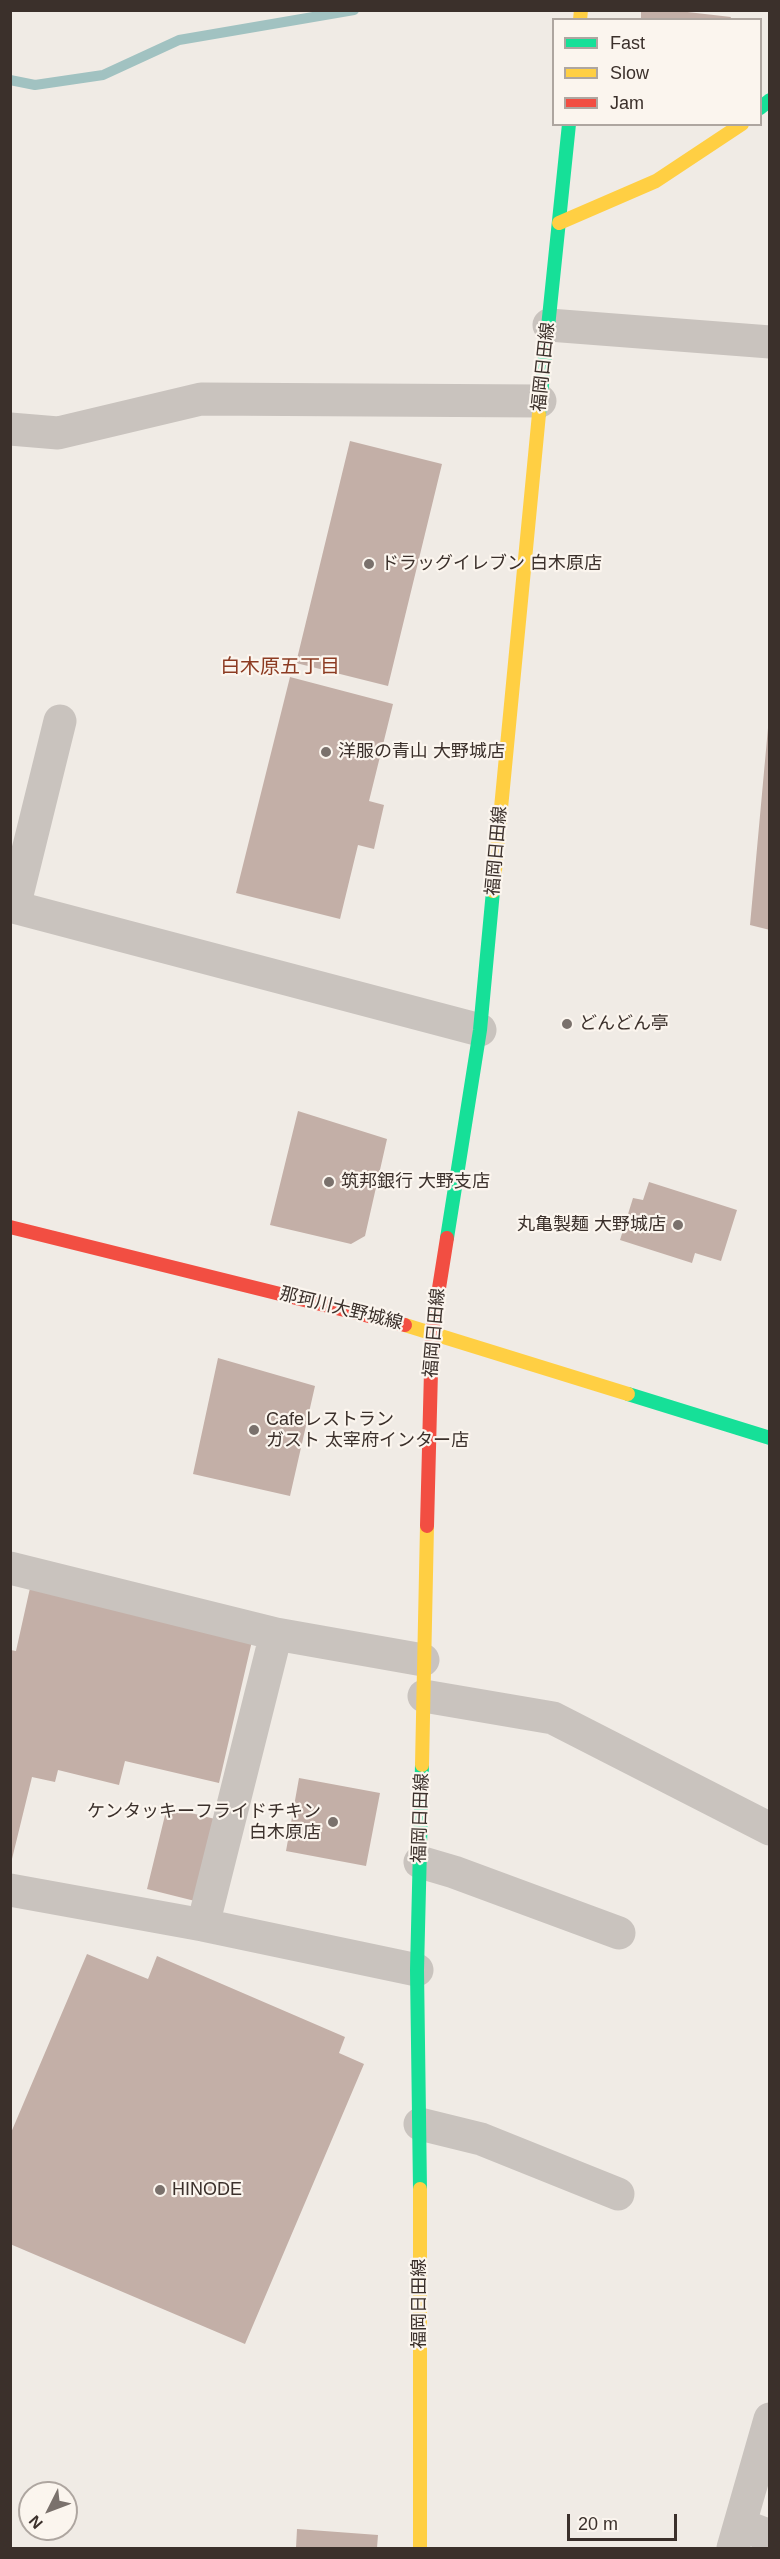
<!DOCTYPE html>
<meta charset="utf-8">
<style>
body{margin:0}
#map{position:relative;width:780px;height:2559px;overflow:hidden;background:#f0ebe5;font-family:Helvetica,sans-serif}
canvas{display:block}
.frame{position:absolute;inset:0;border:12px solid #3b302b;pointer-events:none}
.legend{position:absolute;left:552px;top:18px;width:210px;height:108px;box-sizing:border-box;background:#fbf5ee;border:2px solid #aea6a0;margin:0;padding:8px 10px;list-style:none;font-size:18px;color:#3b302b}
.legend li{display:flex;align-items:center;gap:12px;height:30px}
.legend b{width:30px;border:2px solid #aea6a0}
.north{position:absolute;left:18px;top:2481px;width:60px;height:60px;box-sizing:border-box;background:#fbf5ee;border:2px solid #aea6a0;border-radius:50%;rotate:228deg;font-size:16px;font-weight:700;line-height:24px;text-align:center;color:#3b302b}
.north::after{content:'';display:block;margin:auto;width:21px;height:27px;background:#7a716c;clip-path:polygon(50% 0,100% 100%,50% 72%,0 100%)}
.scale{position:absolute;left:567px;top:2514px;width:110px;height:27px;box-sizing:border-box;border:3px solid #3b302b;border-top:0;padding-left:8px;font-size:18px;line-height:21px;white-space:nowrap;color:#3b302b;-webkit-text-stroke:4px #fbf5ee;paint-order:stroke}
</style>
<div id="map">
<canvas width="780" height="2559"></canvas>
<div class="frame"></div>
<ul class="legend">
<li><b style="height:8px;background:#16e098"></b>Fast</li>
<li><b style="height:8px;background:#ffcf43"></b>Slow</li>
<li><b style="height:8px;background:#f24e42"></b>Jam</li>
</ul>
<div class="north">N</div>
<div class="scale">20 m</div>
</div>
<script>
const ctx = document.querySelector('canvas').getContext('2d');
ctx.lineJoin = 'round';
const poly = rows => new Path2D(rows.map(r => 'M' + r).join(''));
function trace(path, color, width, dash) { ctx.strokeStyle = color; ctx.lineWidth = width; ctx.lineCap = dash ? 'butt' : 'round'; ctx.setLineDash(dash || []); ctx.stroke(path); }
function paint(path, color) { ctx.fillStyle = color; ctx.fill(path, 'evenodd'); }
function write(font, color, halo, rows, align = 'center') {
  ctx.font = font + ' Helvetica,"Noto Sans JP",sans-serif'; ctx.lineWidth = 4.5; ctx.setLineDash([]); ctx.textBaseline = 'middle'; ctx.strokeStyle = halo; ctx.fillStyle = color; for (const [text, x, y, turn = 0] of rows) {
    ctx.save(); ctx.translate(x, y); ctx.rotate((+turn || 0) * Math.PI / 180); ctx.textAlign = isNaN(turn) ? turn : align; if (halo) ctx.strokeText(text, 0, 0); ctx.fillText(text, 0, 0); ctx.restore();
  }
}
trace(poly([
 [10,80,35,85,103,75,179,40,354,10]
]), '#a1c2c1', 10);
paint(poly([
 [641,10,670,10,731,17,730,20,641,20],
 [350,441,442,464,388,686,296,663],
 [290,677,393,704,369,801,384,805,374,849,358,845,340,919,236,893],
 [768,728,770,728,770,930,750,925],
 [298,1111,387,1139,365,1236,351,1244,270,1225],
 [649,1182,737,1210,721,1261,695,1253,692,1263,620,1240,633,1198,643,1200],
 [218,1358,315,1386,290,1496,193,1474],
 [30,1588,252,1641,219,1783,125,1761,119,1785,58,1770,55,1782,32,1777,11,1863,10,1650,16,1651],
 [299,1778,380,1793,366,1866,286,1851],
 [167,1807,219,1820,199,1902,147,1889],
 [87,1954,148,1979,157,1956,345,2037,339,2053,364,2064,245,2344,10,2244,10,2135],
 [297,2529,378,2535,377,2548,296,2548]
]), '#c3afa7');
trace(poly([
 [549,325,770,342],
 [10,429,58,433,201,399,540,401],
 [10,906,480,1030],
 [14,907,60,721],
 [10,1568,276,1634,423,1660],
 [424,1696,553,1718,770,1829],
 [420,1862,454,1872,619,1933],
 [10,1890,203,1925,417,1970],
 [203,1925,276,1634],
 [420,2124,481,2139,618,2194],
 [741,2525,770,2536],
 [733,2548,770,2419]
]), '#c9c3be', 33);
trace(poly([
 [760,108,770,100],
 [539,414,569,124],
 [447,1238,480,1030,493,891],
 [628,1394,770,1438],
 [420,2189,417,1970,422,1765]
]), '#16e098', 14);
trace(poly([
 [580,20,581,10],
 [559,223,656,181,742,124],
 [493,891,539,414],
 [405,1325,628,1394],
 [422,1765,427,1526],
 [420,2189,420,2548]
]), '#ffcf43', 14);
trace(poly([
 [10,1227,405,1325],
 [427,1526,432,1332,447,1238]
]), '#f24e42', 14);
for (const [x, y, r, color] of [
 [369,564,6,"#7a716c"],
 [326,752,6,"#7a716c"],
 [567,1024,6,"#7a716c"],
 [329,1182,6,"#7a716c"],
 [678,1225,6,"#7a716c"],
 [254,1430,6,"#7a716c"],
 [333,1822,6,"#7a716c"],
 [160,2190,6,"#7a716c"]
]) { const dot = new Path2D(); dot.arc(x, y, r, 0, 2 * Math.PI); ctx.fillStyle = color; ctx.fill(dot); trace(dot, '#fbf5ee', 2); }
write('18px', '#3b302b', '#fbf5ee', [
 ["福岡日田線",544,367,-84],
 ["福岡日田線",497,851,-85],
 ["那珂川大野城線",341,1309,14],
 ["福岡日田線",435,1333,-85],
 ["福岡日田線",421,1818,-88],
 ["福岡日田線",420,2304,-90]
]);
write('18px', '#3b302b', '#fbf5ee', [
 ["ドラッグイレブン 白木原店",381,564],
 ["洋服の青山 大野城店",338,752],
 ["どんどん亭",579,1024],
 ["筑邦銀行 大野支店",341,1182],
 ["丸亀製麺 大野城店",666,1225,"right"],
 ["Cafeレストラン",266,1420],
 ["ガスト 太宰府インター店",266,1441],
 ["ケンタッキーフライドチキン",321,1812,"right"],
 ["白木原店",321,1833,"right"],
 ["HINODE",172,2190]
], 'left');
write('20px', '#8c3b22', '#fbf5ee', [
 ["白木原五丁目",280,667]
]);
</script>
